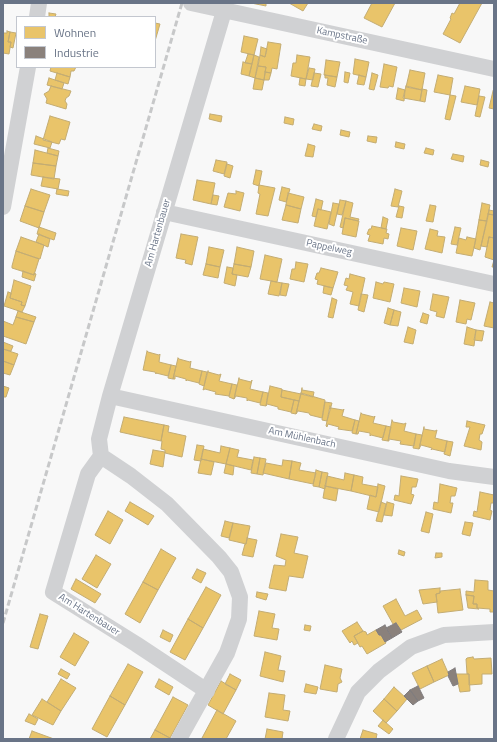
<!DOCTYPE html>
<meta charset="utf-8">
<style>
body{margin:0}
#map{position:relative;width:497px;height:742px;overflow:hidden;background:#f8f8f8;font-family:"Titillium Web",sans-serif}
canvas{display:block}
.frame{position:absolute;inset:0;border:4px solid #697487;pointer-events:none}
.legend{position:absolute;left:16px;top:16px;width:140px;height:52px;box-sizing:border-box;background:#fff;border:1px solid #c3c7cf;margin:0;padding:5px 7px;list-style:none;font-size:12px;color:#697487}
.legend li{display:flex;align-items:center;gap:8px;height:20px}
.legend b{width:20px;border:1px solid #c3c7cf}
</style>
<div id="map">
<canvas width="497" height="742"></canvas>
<div class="frame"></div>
<ul class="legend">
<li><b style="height:11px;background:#e9c46a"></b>Wohnen</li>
<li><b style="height:11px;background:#8a817c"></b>Industrie</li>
</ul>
</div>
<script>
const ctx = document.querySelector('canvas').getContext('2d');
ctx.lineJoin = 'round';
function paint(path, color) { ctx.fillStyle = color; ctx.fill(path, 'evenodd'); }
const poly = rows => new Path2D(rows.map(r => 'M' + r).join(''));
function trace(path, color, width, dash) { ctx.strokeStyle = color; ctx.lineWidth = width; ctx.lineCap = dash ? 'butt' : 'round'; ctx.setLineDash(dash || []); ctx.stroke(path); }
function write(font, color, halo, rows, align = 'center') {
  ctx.font = font + ' "Titillium Web",sans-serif'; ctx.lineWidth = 4; ctx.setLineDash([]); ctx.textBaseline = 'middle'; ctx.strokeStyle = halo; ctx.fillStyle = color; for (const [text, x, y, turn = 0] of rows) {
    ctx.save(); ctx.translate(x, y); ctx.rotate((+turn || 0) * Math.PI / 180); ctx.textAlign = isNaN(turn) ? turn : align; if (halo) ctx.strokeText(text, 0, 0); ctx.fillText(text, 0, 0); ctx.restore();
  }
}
const homes = poly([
 [251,3,266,3,266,6,251,3],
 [289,3,308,3,303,11,289,3],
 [372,3,395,3,382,27,364,18,372,3],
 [460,3,482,3,460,43,443,34,451,19,450,18,452,13,454,14,460,3],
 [49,13,56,14,55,17,49,17,49,13],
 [155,23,160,24,155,41,155,23],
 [7,31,10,32,8,42,11,42,9,54,3,53,3,33,7,33,7,31],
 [10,32,16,33,13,48,10,47,11,42,8,42,10,32],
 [244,36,258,39,254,55,241,52,244,36],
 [268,42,281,44,277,69,272,68,271,73,265,72,266,67,258,66,260,55,265,57,268,42],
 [261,47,267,49,265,57,260,55,261,47],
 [248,54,254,55,252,64,245,63,248,54],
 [254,55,259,57,255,78,249,76,254,55],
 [297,55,310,57,306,79,291,76,293,63,296,63,297,55],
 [355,59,369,62,366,77,353,74,355,59],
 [326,60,340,62,337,77,324,75,326,60],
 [243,62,252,64,249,76,241,74,243,62],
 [384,64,397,67,393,87,389,86,388,88,380,87,384,64],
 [258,66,266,67,264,80,255,78,258,66],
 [51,67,76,67,74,71,71,71,70,77,50,71,51,67],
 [309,68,315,69,313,80,306,79,309,68],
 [410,70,425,73,422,90,406,87,410,70],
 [265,72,271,73,269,80,264,80,265,72],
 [345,72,350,73,348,83,344,82,345,72],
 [57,73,70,77,68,84,55,80,57,73],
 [314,73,321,74,318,87,311,86,314,73],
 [372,73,378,75,374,90,369,89,372,73],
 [325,75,337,77,335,87,327,85,328,78,325,78,325,75],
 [359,75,366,77,364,85,357,84,359,75],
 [438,75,453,78,450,95,434,92,438,75],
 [49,78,64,83,62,89,47,85,49,78],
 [255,78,264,80,262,90,253,89,255,78],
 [300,78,306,79,305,86,299,85,300,78],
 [51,86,71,91,69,96,66,98,65,101,67,104,66,109,46,103,47,99,44,94,49,91,51,86],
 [406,86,422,90,420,101,403,98,406,86],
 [465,86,480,89,477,105,461,102,465,86],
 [398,88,405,90,404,101,396,99,398,88],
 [422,89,427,90,425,102,420,101,422,89],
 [493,91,494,92,494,109,489,108,493,91],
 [450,95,456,96,450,120,445,119,450,95],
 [479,96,485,97,480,117,475,116,479,96],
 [210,114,222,116,221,122,209,119,210,114],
 [50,116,70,122,65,140,61,139,59,144,43,140,50,116],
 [285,117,294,119,293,125,284,123,285,117],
 [314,124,322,126,321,131,312,129,314,124],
 [341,130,350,132,349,137,340,135,341,130],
 [36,136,52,142,50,148,34,144,36,136],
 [368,136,377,137,376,143,367,141,368,136],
 [396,142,405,144,404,149,395,147,396,142],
 [308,144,315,146,313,157,305,156,308,144],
 [48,148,59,151,58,156,47,153,48,148],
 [426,148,434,150,433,155,424,153,426,148],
 [35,150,58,156,56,166,33,163,35,150],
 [453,154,464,156,463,162,451,159,453,154],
 [216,160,227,162,224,174,213,171,216,160],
 [481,160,489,162,488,167,480,165,481,160],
 [33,163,56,166,54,179,31,175,33,163],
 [227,164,233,166,230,178,224,176,227,164],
 [256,170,262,171,259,186,253,184,256,170],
 [43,177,60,179,58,189,41,186,43,177],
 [197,180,215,183,211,204,193,200,197,180],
 [259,185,275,188,268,216,256,214,260,194,258,193,259,185],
 [282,187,290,189,286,202,279,200,282,187],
 [31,189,50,195,44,212,25,206,31,189],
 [57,189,69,191,68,196,56,194,57,189],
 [395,189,402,191,398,207,391,206,395,189],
 [236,191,244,193,240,211,224,207,228,193,236,194,236,191],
 [288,193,304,197,301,209,286,205,288,193],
 [213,195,219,196,217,205,211,204,213,195],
 [316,199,323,201,321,210,318,209,316,217,312,216,316,199],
 [340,200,346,201,342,215,337,214,340,200],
 [346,201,353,203,350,217,359,219,358,221,345,218,343,228,340,227,346,201],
 [333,203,339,204,334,226,329,224,333,203],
 [482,203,490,205,487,221,479,220,482,203],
 [286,205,301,209,298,223,282,220,286,205],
 [430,205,436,206,433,222,426,221,430,205],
 [25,206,44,212,39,228,20,221,25,206],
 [399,206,404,207,402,218,396,217,399,206],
 [318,209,331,212,327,229,314,226,318,209],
 [489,210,494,211,494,215,488,214,489,210],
 [488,214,494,215,494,238,489,237,487,247,481,246,488,214],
 [383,217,388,219,386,229,381,228,383,217],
 [345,218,359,221,356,237,342,234,345,218],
 [479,220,487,221,480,250,474,248,479,220],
 [372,226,387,229,386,233,389,234,388,239,384,238,383,244,368,241,370,235,367,234,369,229,371,229,372,226],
 [39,227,56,233,54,240,37,234,39,227],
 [455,227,461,228,457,245,451,244,455,227],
 [401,228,417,231,413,250,397,246,401,228],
 [430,229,438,231,437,236,445,237,442,253,425,249,430,229],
 [39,234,50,239,48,247,36,242,39,234],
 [181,234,198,237,192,265,185,263,186,260,176,258,181,234],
 [21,237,44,245,40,259,16,251,21,237],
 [467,237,476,239,472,256,456,253,459,238,466,240,467,237],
 [489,237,494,238,494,267,492,267,494,260,485,257,489,237],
 [209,247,224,250,220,267,206,264,209,247],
 [237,247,254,251,251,267,234,264,237,247],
 [16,251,39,259,34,275,12,268,12,266,16,251],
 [265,255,282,259,277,282,260,279,265,255],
 [296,262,308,264,304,282,290,279,292,269,295,269,296,262],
 [206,264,220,267,218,278,203,275,206,264],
 [234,264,251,267,248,277,232,274,234,264],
 [227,267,233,268,232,274,237,275,235,286,224,283,227,267],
 [321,268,338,272,333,288,317,284,318,280,315,279,317,273,319,273,321,268],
 [23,271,34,275,34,273,36,274,34,281,22,277,23,271],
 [350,274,365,278,359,306,350,304,353,292,346,290,348,286,344,285,346,278,349,279,350,274],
 [14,280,31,286,25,306,21,305,22,302,10,298,14,280],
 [271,281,282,283,279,296,268,294,271,281],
 [376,282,383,284,384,282,394,284,390,302,373,298,376,282],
 [282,283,289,284,286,296,280,295,282,283],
 [324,286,333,288,331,295,323,293,324,286],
 [404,288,420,291,417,307,401,303,404,288],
 [8,292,11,293,10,298,22,302,21,305,25,306,22,312,4,306,8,292],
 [361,294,368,295,364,312,358,310,361,294],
 [433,294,449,297,444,318,436,316,437,312,430,310,433,294],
 [332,298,337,300,333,318,328,317,332,298],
 [460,300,475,303,471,320,467,319,466,324,456,322,460,300],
 [490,302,494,303,494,328,484,326,490,302],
 [388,308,394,310,390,325,384,323,388,308],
 [394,310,401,312,398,326,390,325,394,310],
 [18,311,36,317,34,322,16,317,18,311],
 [423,313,429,315,427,324,420,322,423,313],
 [16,317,34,322,26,344,3,336,3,321,13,325,16,317],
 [408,327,416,330,413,344,404,342,408,327],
 [467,327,476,330,474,346,464,344,467,327],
 [476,330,484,331,482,341,474,340,476,330],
 [3,342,13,346,11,351,3,349,3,342],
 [3,349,18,354,14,365,3,361,3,349],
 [147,351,148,352,159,355,160,354,159,362,171,365,168,376,156,373,156,374,155,372,143,370,147,351],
 [178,358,179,359,190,362,191,361,190,368,202,371,199,383,187,380,186,381,186,379,175,376,175,379,173,379,178,358],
 [3,361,14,365,10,375,3,373,3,361],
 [171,365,176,366,173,379,168,378,171,365],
 [202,371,207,372,204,386,199,384,202,371],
 [208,371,208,372,219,375,221,374,219,381,232,384,229,396,215,394,216,392,205,389,203,390,208,371],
 [239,378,239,379,251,382,252,380,250,389,263,392,260,403,248,400,247,401,247,398,236,396,234,399,239,378],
 [232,384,237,385,234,399,229,397,232,384],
 [3,386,9,388,6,397,3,397,3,386],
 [270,386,282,389,281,397,294,400,291,412,278,409,278,407,267,404,266,406,270,386],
 [302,388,302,390,314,392,313,397,301,394,302,388],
 [282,390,301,394,299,401,281,397,282,390],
 [263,392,268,393,266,406,260,405,263,392],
 [301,393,325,400,322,418,310,415,309,413,298,411,296,414,301,393],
 [294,400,299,401,296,414,291,413,294,400],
 [325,402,332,403,327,421,322,420,325,402],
 [330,406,331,408,343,410,344,409,342,416,355,420,352,431,338,429,339,427,328,424,327,427,326,426,330,406],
 [361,413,362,414,374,417,375,416,373,423,386,426,383,438,371,435,370,436,370,433,359,431,358,434,356,434,361,413],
 [124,417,164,425,161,441,120,432,124,417],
 [355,420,359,421,356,434,352,433,355,420],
 [392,420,393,422,404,424,406,423,404,431,416,434,414,446,400,444,401,441,389,439,389,441,388,441,392,420],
 [467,421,485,425,482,434,480,434,479,440,482,442,481,450,464,446,470,427,466,427,467,421],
 [164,425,169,426,168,432,186,436,182,457,165,453,165,450,161,449,162,441,161,441,164,425],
 [386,426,391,427,388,441,382,440,386,426],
 [424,427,424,429,435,431,437,430,435,438,447,441,445,452,432,449,431,450,432,448,421,445,419,449,424,427],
 [416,434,422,435,419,449,413,448,416,434],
 [447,441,453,442,450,456,444,454,447,441],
 [197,445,204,446,201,461,194,460,197,445],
 [221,446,230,448,226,464,201,459,203,449,220,453,221,446],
 [230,448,239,450,237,457,253,460,251,470,226,464,230,448],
 [153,450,165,452,163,467,150,464,153,450],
 [254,457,260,458,257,474,251,473,254,457],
 [260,458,266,459,263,475,257,474,260,458],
 [201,459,214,462,211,475,198,473,201,459],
 [283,460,292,461,289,479,263,473,266,463,282,466,283,460],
 [292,461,301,463,299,470,316,473,313,484,289,479,292,461],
 [226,464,234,466,233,475,224,473,226,464],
 [316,470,322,472,319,487,313,486,316,470],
 [322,472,328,473,325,489,319,487,322,472],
 [345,473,354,475,351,491,325,486,327,476,344,480,345,473],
 [354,475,363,477,362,484,378,487,376,497,351,491,354,475],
 [401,476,418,479,416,487,412,487,411,494,414,495,411,504,394,500,395,495,399,496,401,476],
 [378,484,385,486,379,512,367,509,370,495,376,497,378,484],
 [440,484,457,488,455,496,451,496,450,503,453,503,451,513,433,509,434,502,438,503,440,484],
 [325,486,338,489,336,501,323,498,325,486],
 [480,492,494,495,494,503,491,503,490,510,492,511,490,520,473,516,474,511,477,512,480,492],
 [130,502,154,516,148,525,125,511,130,502],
 [381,502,386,504,382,522,376,521,381,502],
 [387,502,394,504,392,516,384,515,387,502],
 [108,511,123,520,110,544,95,535,108,511],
 [426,512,433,514,429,533,421,531,426,512],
 [225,521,233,523,229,538,221,536,225,521],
 [465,522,473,523,470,536,462,534,465,522],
 [233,523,250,526,246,544,229,540,233,523],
 [281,534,298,537,294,553,308,556,303,578,289,576,286,591,269,588,274,565,285,566,286,560,276,556,281,534],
 [247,538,257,540,253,557,242,555,245,544,246,544,247,538],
 [161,549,176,558,158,590,143,582,161,549],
 [399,550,405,552,404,556,398,554,399,550],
 [436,553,442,553,442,557,435,558,436,553],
 [96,555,111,564,97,588,82,579,96,555],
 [197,569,206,573,201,583,192,578,197,569],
 [76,579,101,594,95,603,71,589,76,579],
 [475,580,488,581,488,590,494,591,494,612,490,612,490,609,477,608,477,604,473,604,474,596,466,595,466,591,474,592,475,580],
 [143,582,158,590,140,623,125,614,143,582],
 [206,587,221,595,203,628,188,619,206,587],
 [440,588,440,593,436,594,437,602,423,604,419,590,440,588],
 [460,589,463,610,438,613,436,594,440,593,440,591,460,589],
 [257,592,268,594,266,600,256,597,257,592],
 [466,595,474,596,473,604,477,604,477,608,479,609,468,608,466,595],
 [396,599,405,616,417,610,422,619,401,630,396,623,393,624,383,606,396,599],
 [259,611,275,614,272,628,279,629,277,640,254,636,259,611],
 [40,614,48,616,38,649,30,647,40,614],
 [188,619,203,628,185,660,170,652,188,619],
 [357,622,363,631,354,636,358,643,354,645,352,641,350,643,342,631,357,622],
 [305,625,311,626,310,631,304,630,305,625],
 [163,630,173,635,170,642,160,637,163,630],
 [376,630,379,635,381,635,386,643,367,654,362,646,360,647,354,636,363,631,366,632,367,635,376,630],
 [74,633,89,642,75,666,60,657,74,633],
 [265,652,281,656,278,670,285,671,283,682,260,676,265,652],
 [473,657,474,659,491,658,492,674,482,674,482,684,469,685,469,674,467,674,466,659,467,658,473,657],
 [442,659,449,675,434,682,427,666,442,659],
 [128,664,143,672,125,705,110,696,128,664],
 [325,665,342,669,340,678,342,682,338,684,337,692,320,689,325,665],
 [427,666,434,682,420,689,412,673,427,666],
 [61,669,70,674,67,679,58,674,61,669],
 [230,674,241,680,236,690,225,684,230,674],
 [456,674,469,674,470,691,460,692,456,674],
 [61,679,76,688,61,711,47,702,61,679],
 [159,679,173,687,169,695,155,687,159,679],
 [221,681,236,690,223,714,208,705,221,681],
 [306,684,318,687,316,694,304,692,306,684],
 [394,687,407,699,397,711,384,699,394,687],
 [269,693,285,695,283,710,290,711,288,721,265,717,269,693],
 [110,696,125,705,107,737,92,729,110,696],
 [173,697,188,705,170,738,155,730,173,697],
 [42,699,61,711,53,725,32,715,42,699],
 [384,699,397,711,386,723,373,711,384,699],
 [217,710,236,721,226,739,204,739,202,738,217,710],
 [29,714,38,719,35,725,25,721,29,714],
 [383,720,393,729,389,734,378,726,383,720],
 [267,729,283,732,282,739,265,739,267,729],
 [155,730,170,738,169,739,150,739,155,730],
 [363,730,377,734,376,739,360,739,363,730],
 [32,731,54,739,29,739,32,731]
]);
paint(homes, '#e9c46a');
trace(homes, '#c3ac73', 1);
const industry = poly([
 [396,623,402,632,392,638,386,628,396,623],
 [385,625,392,638,385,642,381,635,379,635,376,630,385,625],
 [455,668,458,684,453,686,448,676,449,675,448,672,455,668],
 [418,686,424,698,418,701,410,690,418,686],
 [410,690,418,701,413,705,404,696,410,690]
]);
paint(industry, '#8a817c');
trace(industry, '#807d7f', 1);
trace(poly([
 [191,3,494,69],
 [37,17,39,3],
 [3,207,28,67],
 [164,212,494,284],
 [110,396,449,471,494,477],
 [101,456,88,474,53,592,136,644,207,691],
 [179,739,227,653,239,619,240,597,231,572,219,557,167,504,131,476,101,456,99,439,110,396,224,11],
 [336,739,358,692,379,671,411,647,444,635,494,632]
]), '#d0d1d3', 16);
trace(poly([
 [3,623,182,3]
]), '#c7c8c9', 3, [6, 3]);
write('10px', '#697487', '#fff', [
 ["Kampstraße",342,36,12],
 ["Am Hartenbauer",158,233,-74],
 ["Pappelweg",329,248,12],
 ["Am Mühlenbach",302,438,12],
 ["Am Hartenbauer",89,615,32]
]);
</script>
